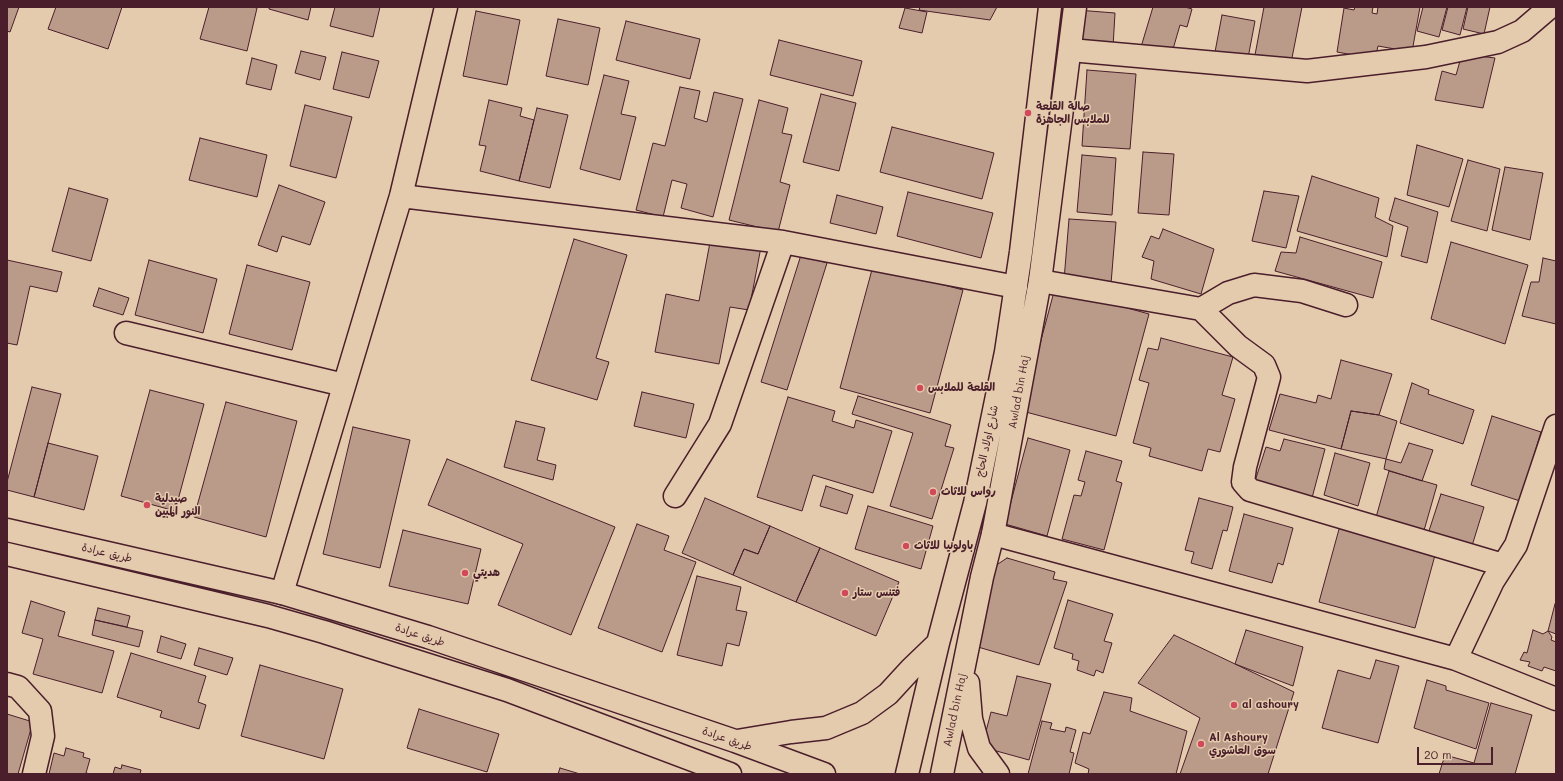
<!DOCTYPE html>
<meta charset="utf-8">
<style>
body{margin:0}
#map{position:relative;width:1563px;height:781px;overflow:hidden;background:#e5cbad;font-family:Mali,sans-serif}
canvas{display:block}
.frame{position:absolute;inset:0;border:8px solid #4a1f2b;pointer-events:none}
.scale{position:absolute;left:1417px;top:747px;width:76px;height:18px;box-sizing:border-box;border:2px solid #4a1f2b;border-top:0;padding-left:5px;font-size:12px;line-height:14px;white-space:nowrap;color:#4a1f2b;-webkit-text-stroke:3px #e5cbad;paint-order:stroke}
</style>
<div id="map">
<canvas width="1563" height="781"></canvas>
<div class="frame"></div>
<div class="scale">20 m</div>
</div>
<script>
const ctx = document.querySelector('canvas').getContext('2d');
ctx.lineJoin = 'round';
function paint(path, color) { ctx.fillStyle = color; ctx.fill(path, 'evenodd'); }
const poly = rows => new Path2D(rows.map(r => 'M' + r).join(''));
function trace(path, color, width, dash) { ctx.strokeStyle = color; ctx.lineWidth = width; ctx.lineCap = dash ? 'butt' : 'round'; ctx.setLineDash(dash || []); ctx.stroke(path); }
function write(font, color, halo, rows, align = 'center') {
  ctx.font = font + ' Mali,"Playpen Sans Arabic",sans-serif'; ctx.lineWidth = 3; ctx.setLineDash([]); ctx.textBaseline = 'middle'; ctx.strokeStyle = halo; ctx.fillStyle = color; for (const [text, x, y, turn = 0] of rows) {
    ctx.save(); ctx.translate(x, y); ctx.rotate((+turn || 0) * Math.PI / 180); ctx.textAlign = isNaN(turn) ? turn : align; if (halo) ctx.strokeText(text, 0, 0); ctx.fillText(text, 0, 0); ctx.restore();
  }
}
const building = poly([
 [7,7,19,7,10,32,7,31,7,7],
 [56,7,122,7,108,49,48,29,56,7],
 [209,7,253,7,257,8,247,51,200,39,209,7],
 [269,7,311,7,308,20,269,9,269,7],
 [335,7,380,7,373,37,330,26,335,7],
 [920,7,997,7,990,20,919,10,920,7],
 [1153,7,1185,7,1192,9,1187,27,1180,25,1171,56,1141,47,1153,7],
 [1264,7,1302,7,1291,63,1255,55,1264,7],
 [1355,7,1373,7,1372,13,1377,14,1378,7,1420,7,1412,52,1378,46,1375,59,1337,52,1344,8,1354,10,1355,7],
 [1423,7,1447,7,1439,37,1417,31,1423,7],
 [1448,7,1467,7,1460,35,1442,30,1448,7],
 [1468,7,1490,7,1484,34,1463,29,1468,7],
 [905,8,927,12,922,33,899,28,905,8],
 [1077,10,1115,13,1113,47,1074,43,1077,10],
 [476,11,520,20,507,85,463,76,476,11],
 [1222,15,1255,21,1248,58,1215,52,1222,15],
 [558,19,600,28,588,85,546,76,558,19],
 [626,21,700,39,690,79,616,60,626,21],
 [779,40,862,61,853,96,770,75,779,40],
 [301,51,326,57,320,80,295,73,301,51],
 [342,52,379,61,369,98,333,89,342,52],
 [1462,54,1495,58,1483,108,1435,100,1442,71,1456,75,1462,54],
 [252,58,277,65,271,90,246,84,252,58],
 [1087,70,1136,74,1130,149,1082,146,1087,70],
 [604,75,629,81,621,114,636,117,620,180,580,169,604,75],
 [680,87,700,91,694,118,707,122,714,92,743,99,713,217,681,208,687,184,672,180,663,217,636,210,653,143,665,146,680,87],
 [821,94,856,103,839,171,803,162,821,94],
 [489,100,522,108,520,116,534,120,519,181,480,171,486,146,479,145,489,100],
 [759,100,788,108,782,133,792,135,780,182,790,185,778,232,729,220,759,100],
 [305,105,352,117,336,178,290,166,305,105],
 [537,108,568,115,550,188,519,181,537,108],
 [892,127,994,153,982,199,880,172,892,127],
 [200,138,267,155,257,197,189,180,200,138],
 [1417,145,1463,159,1449,207,1407,195,1417,145],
 [1143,152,1174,154,1169,215,1138,213,1143,152],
 [1082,155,1116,158,1112,215,1077,212,1082,155],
 [1468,160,1500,169,1487,231,1451,221,1468,160],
 [1505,167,1543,173,1530,240,1492,230,1505,167],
 [1312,176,1379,198,1375,217,1393,226,1387,257,1297,231,1312,176],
 [279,185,325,202,310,245,282,236,277,252,258,245,279,185],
 [69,188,108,199,91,261,52,251,69,188],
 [1264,191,1299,196,1286,248,1252,241,1264,191],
 [908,192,993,213,981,258,897,236,908,192],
 [837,195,883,207,876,234,830,223,837,195],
 [1395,198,1438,212,1427,263,1401,256,1408,227,1389,220,1395,198],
 [1069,219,1116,222,1111,284,1064,280,1069,219],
 [1163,229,1214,249,1201,294,1151,279,1154,261,1142,257,1151,236,1159,239,1163,229],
 [711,237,761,247,749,310,730,307,719,364,655,352,666,294,699,301,711,237],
 [1300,237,1382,262,1373,298,1275,271,1281,252,1296,253,1300,237],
 [574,239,627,255,596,358,609,362,597,400,531,380,574,239],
 [1451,242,1528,265,1505,344,1431,319,1451,242],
 [801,255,827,263,787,390,761,382,801,255],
 [1543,258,1556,261,1556,324,1522,316,1531,282,1539,282,1543,258],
 [7,260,62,272,57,292,30,286,17,345,7,343,7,260],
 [149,260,217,279,203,333,135,315,149,260],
 [247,265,310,282,292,350,229,334,247,265],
 [873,266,963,290,930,413,840,388,873,266],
 [99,288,129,298,123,315,93,306,99,288],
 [1055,288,1149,314,1116,436,1022,411,1055,288],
 [1161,338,1233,357,1222,395,1235,399,1220,452,1208,449,1202,471,1149,456,1151,448,1133,443,1149,383,1139,380,1148,348,1158,350,1161,338],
 [1341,360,1392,374,1379,415,1351,411,1341,449,1269,430,1280,394,1316,403,1318,395,1331,399,1341,360],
 [1412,383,1429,390,1428,394,1474,410,1463,444,1400,423,1412,383],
 [32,387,61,394,34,497,7,490,7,482,32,387],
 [150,390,204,404,175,511,121,496,150,390],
 [642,392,694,404,686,438,634,426,642,392],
 [858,396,951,425,945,446,954,448,932,519,890,506,913,433,852,414,858,396],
 [788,397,835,411,832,421,854,428,856,420,892,431,873,493,813,475,802,511,757,497,788,397],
 [226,402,297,421,266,537,194,517,226,402],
 [1351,411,1379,415,1397,421,1386,459,1341,449,1351,411],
 [1492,416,1541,432,1520,501,1471,485,1492,416],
 [516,421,545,428,537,460,556,465,553,480,504,467,516,421],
 [353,427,410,440,380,568,323,554,353,427],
 [1028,438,1070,450,1047,536,1005,524,1028,438],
 [1284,439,1325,449,1312,498,1255,481,1266,447,1280,451,1284,439],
 [48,443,98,456,84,510,34,497,48,443],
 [1409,443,1433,450,1422,481,1384,469,1386,459,1401,463,1409,443],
 [1086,451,1122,461,1116,481,1122,483,1104,550,1062,539,1074,495,1081,496,1085,482,1078,480,1086,451],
 [1335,453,1370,463,1358,506,1324,495,1335,453],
 [447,459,615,527,571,635,498,605,523,544,428,505,447,459],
 [1389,471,1437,485,1423,534,1375,521,1389,471],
 [826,486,853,495,847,514,820,506,826,486],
 [1441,494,1484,507,1471,549,1427,537,1441,494],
 [705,498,770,526,758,554,744,549,733,575,682,553,705,498],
 [1199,498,1233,507,1227,531,1223,530,1212,569,1191,563,1194,552,1185,550,1199,498],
 [868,506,933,526,921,569,855,549,868,506],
 [1244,514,1293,528,1283,565,1278,563,1272,583,1229,571,1244,514],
 [1341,522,1437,548,1415,628,1319,602,1341,522],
 [637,524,669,536,664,550,696,562,662,652,598,628,637,524],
 [770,526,820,548,796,602,733,575,744,549,758,554,770,526],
 [403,530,481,549,468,604,389,586,403,530],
 [820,548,899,582,876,636,796,602,820,548],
 [1007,558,1055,572,1053,579,1067,582,1039,665,978,647,995,566,1007,558],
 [697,576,741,587,736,610,747,612,739,646,727,643,722,666,677,655,697,576],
 [1068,600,1113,614,1104,641,1112,643,1103,673,1096,670,1094,676,1077,670,1079,661,1072,659,1073,654,1054,648,1068,600],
 [31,601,65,612,58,636,114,651,102,693,33,674,43,639,22,633,31,601],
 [1555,604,1556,604,1556,634,1548,631,1555,604],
 [98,608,130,616,127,627,95,620,98,608],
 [95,620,143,631,139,647,92,635,95,620],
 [1246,630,1303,647,1293,686,1235,664,1246,630],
 [1533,630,1543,634,1548,631,1552,637,1551,640,1556,642,1556,671,1544,667,1542,671,1528,666,1530,662,1520,660,1524,652,1527,653,1533,630],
 [1174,635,1294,692,1268,774,1180,774,1200,718,1138,683,1174,635],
 [161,636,186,644,181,659,157,652,161,636],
 [199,648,233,658,227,675,194,665,199,648],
 [131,653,206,676,198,702,206,705,199,729,160,717,162,711,117,697,131,653],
 [1376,660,1399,666,1378,743,1322,728,1338,670,1370,679,1376,660],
 [260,665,343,689,324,759,241,736,260,665],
 [1017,676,1051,684,1029,760,982,747,991,712,1007,716,1017,676],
 [1427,680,1446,686,1446,690,1489,703,1476,749,1414,728,1427,680],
 [1104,692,1132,698,1130,711,1187,731,1176,774,1088,774,1089,769,1075,763,1083,732,1090,734,1104,692],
 [1491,703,1532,715,1515,774,1439,774,1445,755,1474,763,1491,703],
 [419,709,499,734,487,772,407,748,419,709],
 [7,714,33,722,18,774,7,774,7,714],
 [1042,721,1052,723,1050,729,1065,732,1066,727,1076,730,1070,752,1074,753,1069,774,1028,774,1042,721],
 [66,748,84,753,83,757,90,759,86,773,91,774,49,774,54,753,64,756,66,748],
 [122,765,141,770,140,774,113,774,115,767,121,769,122,765],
 [560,768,580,774,558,774,560,768]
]);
paint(building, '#ba9b89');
trace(building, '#4a1f2b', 1);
const minor = poly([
 [1070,50,1307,71,1426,57,1498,42,1522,31,1550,7],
 [401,196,783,242,1016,287],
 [1040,281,1201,309,1238,346,1264,365,1269,377,1245,467,1243,482,1250,490,1503,565],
 [1201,309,1228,293,1254,285,1302,291,1346,305],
 [126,333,344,385],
 [675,496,720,424,783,242],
 [993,534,1456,659,1556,699],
 [282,593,401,196,446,7],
 [1456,659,1493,581,1516,545,1556,426],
 [7,684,18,687,40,711,43,736,34,774]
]);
const major = poly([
 [7,530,282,593,428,637,735,741,824,774],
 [7,554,268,616,324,632,507,690,730,774],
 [968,683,971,719,979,748,998,774],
 [737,741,791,732,826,728,862,713,888,694,911,669,938,643],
 [907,774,938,643,975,503,1006,352,1021,252,1050,7],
 [942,774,982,577,993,534,1040,281,1075,7]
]);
trace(minor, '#4a1f2b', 25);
trace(major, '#4a1f2b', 25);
trace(minor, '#e5cbad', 22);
trace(major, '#e5cbad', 22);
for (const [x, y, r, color] of [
 [1028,113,4,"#d1495b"],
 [920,388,4,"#d1495b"],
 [933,492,4,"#d1495b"],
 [147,505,4,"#d1495b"],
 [906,546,4,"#d1495b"],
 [465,573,4,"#d1495b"],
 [845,593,4,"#d1495b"],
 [1234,705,4,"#d1495b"],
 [1201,744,4,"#d1495b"]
]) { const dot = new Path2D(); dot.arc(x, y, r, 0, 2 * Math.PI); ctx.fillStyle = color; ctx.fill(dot); trace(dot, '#e5cbad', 1.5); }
write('bold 11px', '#4a1f2b', '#e5cbad', [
 ["صالة القلعة",1036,107],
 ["للملابس الجاهزة",1036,120],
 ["القلعة للملابس",928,388],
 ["رواس للاثاث",941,492],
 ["صيدلية",155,499],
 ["النور المبين",155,512],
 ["باولونيا للاثاث",914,546],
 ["هديتي",473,573],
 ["فتنس ستار",853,593],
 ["al ashoury",1242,705],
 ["Al Ashoury",1209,738],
 ["سوق العاشوري",1209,751]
], 'left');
write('11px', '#4a1f2b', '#e5cbad', [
 ["Awlad bin Haj",1019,392,-80],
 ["شارع اولاد الحاج",987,441,-78],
 ["طريق عرادة",107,553,13],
 ["طريق عرادة",420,635,18],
 ["Awlad bin Haj",955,710,-78],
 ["طريق عرادة",727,739,19]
]);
</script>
